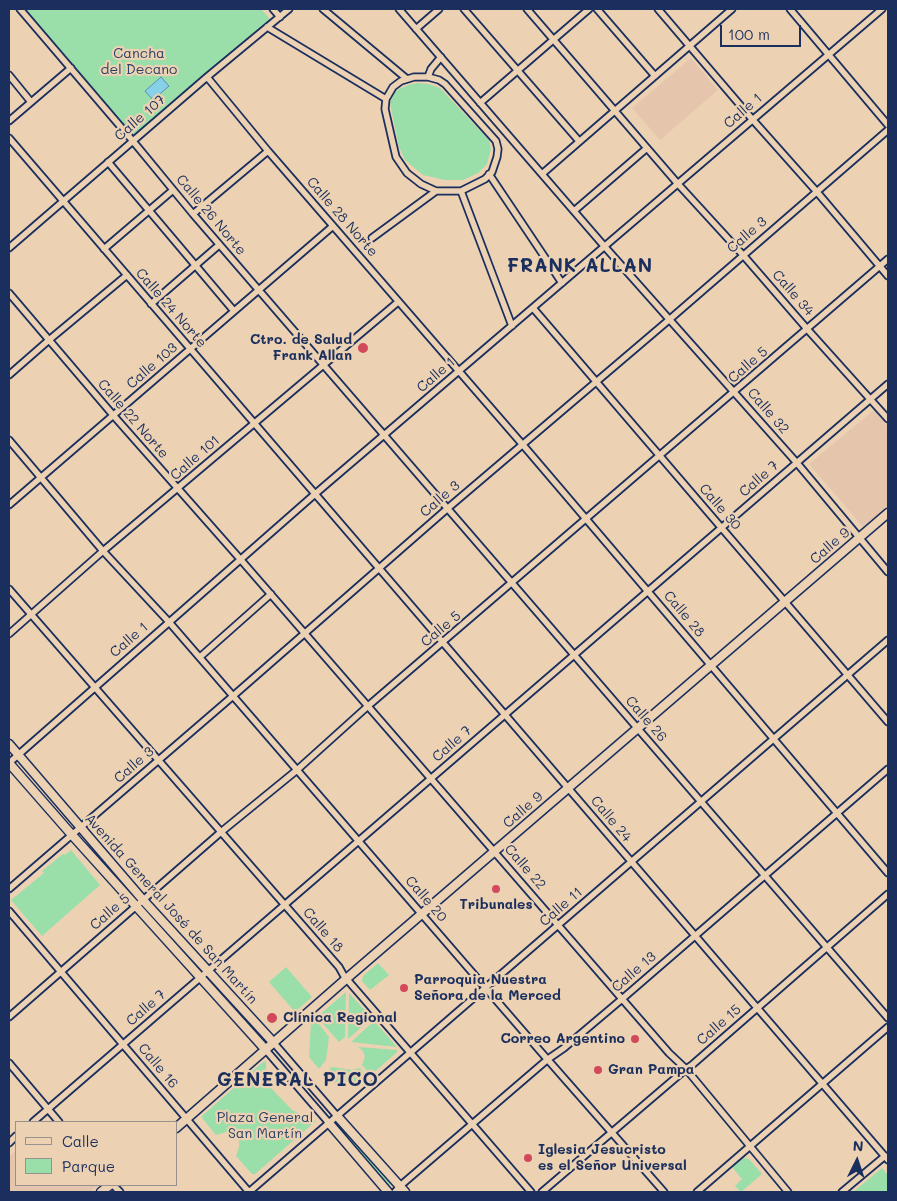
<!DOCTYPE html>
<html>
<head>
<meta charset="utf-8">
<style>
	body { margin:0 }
	#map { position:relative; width:897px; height:1201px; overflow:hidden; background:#ecd2b3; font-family:Mali,sans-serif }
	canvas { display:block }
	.frame { position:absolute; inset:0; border:10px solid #1b2f5e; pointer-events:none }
	.legend { position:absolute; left:15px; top:1121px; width:162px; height:65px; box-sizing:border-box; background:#ecd2b3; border:1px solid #989191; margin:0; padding:6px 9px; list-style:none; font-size:15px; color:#1b2f5e }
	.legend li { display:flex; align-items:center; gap:10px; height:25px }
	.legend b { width:25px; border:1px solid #989191 }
	.north { position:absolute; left:832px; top:1136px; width:50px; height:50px; -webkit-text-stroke:4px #ecd2b3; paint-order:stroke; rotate:4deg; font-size:14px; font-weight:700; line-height:20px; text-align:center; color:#1b2f5e }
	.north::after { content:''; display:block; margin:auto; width:18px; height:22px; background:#1b2f5e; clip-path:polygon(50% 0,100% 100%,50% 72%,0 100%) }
	.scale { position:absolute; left:720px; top:25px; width:81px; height:22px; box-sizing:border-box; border:2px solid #1b2f5e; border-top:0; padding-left:6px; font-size:15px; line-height:18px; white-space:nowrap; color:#1b2f5e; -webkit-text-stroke:4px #ecd2b3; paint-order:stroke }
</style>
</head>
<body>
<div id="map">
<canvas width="897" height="1201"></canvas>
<div class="frame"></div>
<ul class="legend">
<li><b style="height:6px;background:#ecd2b3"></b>Calle</li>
<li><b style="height:14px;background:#9adeaa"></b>Parque</li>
</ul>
<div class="north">N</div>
<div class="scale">100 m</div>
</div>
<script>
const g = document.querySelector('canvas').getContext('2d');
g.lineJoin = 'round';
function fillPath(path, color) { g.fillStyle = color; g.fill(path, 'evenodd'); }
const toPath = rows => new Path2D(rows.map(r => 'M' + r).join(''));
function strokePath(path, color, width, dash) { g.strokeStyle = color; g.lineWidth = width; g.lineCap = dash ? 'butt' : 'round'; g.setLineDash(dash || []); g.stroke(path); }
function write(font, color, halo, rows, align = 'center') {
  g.font = font + ' Mali,sans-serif'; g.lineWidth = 4.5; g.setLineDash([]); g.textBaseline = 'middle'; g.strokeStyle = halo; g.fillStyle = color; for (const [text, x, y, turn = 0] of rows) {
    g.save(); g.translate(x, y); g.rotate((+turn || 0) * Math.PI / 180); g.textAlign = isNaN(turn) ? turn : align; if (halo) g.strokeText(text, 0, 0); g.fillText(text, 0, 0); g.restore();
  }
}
const built = toPath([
	[691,58,718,90,660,140,632,108],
	[874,410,888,427,888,506,863,527,809,464],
	[16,1150,16,1185,99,1185,90,1192,9,1192,9,1157]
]);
const green = toPath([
	[21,9,261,9,270,19,132,137],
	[417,83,428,84,440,88,489,140,491,149,487,164,478,173,463,180,445,180,423,175,405,160,399,147,390,103,395,91,408,85],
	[71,850,100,885,42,936,11,900,44,873,42,871,63,854,65,855],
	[378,963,389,975,370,990,362,981,363,976],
	[286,967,312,997,295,1012,269,982],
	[346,992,345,1037,339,1042,317,1017],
	[349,993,372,1018,348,1039],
	[315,1019,329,1037,326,1060,319,1069,309,1057,311,1022],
	[374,1021,397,1047,351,1042],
	[358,1047,397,1050,397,1052,371,1075,362,1065,365,1056,362,1050],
	[266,1061,266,1076,272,1089,292,1110,316,1121,255,1174,252,1174,236,1156,239,1147,239,1141,236,1136,226,1132,216,1135,202,1118,202,1116,263,1062],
	[332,1067,352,1070,360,1068,368,1077,359,1084,346,1085,332,1082,324,1074],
	[341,1125,390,1180,391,1185,388,1186,385,1184,338,1128],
	[743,1158,749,1159,762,1174,741,1192,735,1186,742,1179,732,1167],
	[882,1168,888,1175,888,1192,853,1192]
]);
const water = toPath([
	[161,77,169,86,153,100,145,91,161,77]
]);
const minor = toPath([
	[20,9,132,140,193,214,888,1018],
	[273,9,280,17],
	[323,9,407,79],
	[399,9,605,247,797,463,888,572],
	[464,9,579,141],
	[527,9,678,184,743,255,808,330,888,419],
	[597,9,655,76],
	[658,9,752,119,817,192,888,276],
	[790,9,888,125],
	[267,27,386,99],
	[416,29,439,9],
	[9,75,31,102],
	[207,77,268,151,523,445,888,873],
	[414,77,428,77,439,80,445,84,496,141,498,149,497,157,492,172,485,179,461,191,436,191,421,184,407,173,396,157,385,109,386,99,393,87,401,81,414,77],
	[428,77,431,69,441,57],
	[480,103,589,9],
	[9,121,71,68],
	[9,138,888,1160],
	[108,162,234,311],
	[489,174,562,283],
	[542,174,732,9],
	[461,191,512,326],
	[574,211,647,148],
	[193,214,268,151],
	[372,238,436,191],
	[9,248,207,77,289,9],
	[104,249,173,190],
	[9,293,113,415,241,560,669,1053,686,1069,788,1192],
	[151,304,219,245],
	[533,308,888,722],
	[9,375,49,340,127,275],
	[9,440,103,551,169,622,541,1052,664,1192],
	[9,505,333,226],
	[9,589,339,967,344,976,531,1192],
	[9,634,103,551,398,302],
	[200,657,271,594],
	[9,763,315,494,882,9],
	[9,889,233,696,448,508,670,319,888,130],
	[9,911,249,1192],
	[9,1017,221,832,297,770,368,706,888,259],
	[273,1042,337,1116],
	[265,1049,329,1123],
	[9,1063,59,1122],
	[33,1122,888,384],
	[9,1143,16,1136],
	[113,1185,120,1192],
	[249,1192,888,640],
	[395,1192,400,1186,548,1059,564,1048,622,999,888,769],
	[542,1192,686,1069,692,1065,888,894],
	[697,1192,888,1027],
	[842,1192,885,1156]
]);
const major = toPath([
	[9,744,143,900,273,1042],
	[9,763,72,835,265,1049],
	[337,1116,405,1192],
	[329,1123,388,1192],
	[176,1128,346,979,888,513],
	[101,1192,110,1185]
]);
const markers = [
	[363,348,6,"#d1495b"],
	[496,889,5,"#d1495b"],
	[404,988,5,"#d1495b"],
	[272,1018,6,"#d1495b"],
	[635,1039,5,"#d1495b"],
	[598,1070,5,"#d1495b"],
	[528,1158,5,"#d1495b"]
];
const parkNames = [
	["Cancha",139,54],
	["del Decano",139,70],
	["Plaza General",265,1118],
	["San Martín",265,1134]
];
const streetNames = [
	["Calle 1",743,111,-41],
	["Calle 107",140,118,-41],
	["Calle 26 Norte",211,215,50],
	["Calle 28 Norte",342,217,49],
	["Calle 3",747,235,-41],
	["Calle 34",793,293,49],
	["Calle 24 Norte",171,308,49],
	["Calle 5",748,365,-41],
	["Calle 103",152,366,-41],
	["Calle 1",436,375,-41],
	["Calle 32",768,411,49],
	["Calle 22 Norte",133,419,49],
	["Calle 101",195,458,-41],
	["Calle 7",759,479,-41],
	["Calle 3",440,499,-41],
	["Calle 30",720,507,49],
	["Calle 9",830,546,-41],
	["Calle 28",684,614,50],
	["Calle 5",441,629,-40],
	["Calle 1",129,640,-41],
	["Calle 26",646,719,49],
	["Calle 7",452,744,-41],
	["Calle 3",134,765,-41],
	["Calle 9",523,810,-41],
	["Calle 24",611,819,50],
	["Calle 22",525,867,49],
	["Calle 20",426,899,49],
	["Calle 11",561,907,-41],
	["Avenida General José de San Martín",171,909,48],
	["Calle 5",110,912,-41],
	["Calle 18",323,930,49],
	["Calle 13",634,972,-41],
	["Calle 7",146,1008,-41],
	["Calle 15",719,1025,-41],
	["Calle 16",158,1066,50]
];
const poiNames = [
	["Ctro. de Salud",352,340,"right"],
	["Frank Allan",352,356,"right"],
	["Tribunales",496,905,"center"],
	["Parroquia Nuestra",414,980],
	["Señora de la Merced",414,996],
	["Clínica Regional",283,1018],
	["Correo Argentino",625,1039,"right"],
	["Gran Pampa",608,1070],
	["Iglesia Jesucristo",538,1150],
	["es el Señor Universal",538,1166]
];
const districtNames = [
	["FRANK ALLAN",580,266],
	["GENERAL PICO",298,1080]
];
fillPath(built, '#e6c5ad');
fillPath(green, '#9adeaa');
fillPath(water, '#86d1e7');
strokePath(water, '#5b90b0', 1);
strokePath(minor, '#1b2f5e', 9);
strokePath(major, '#1b2f5e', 11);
strokePath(minor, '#ecd2b3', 5.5);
strokePath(major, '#ecd2b3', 8);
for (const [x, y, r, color] of markers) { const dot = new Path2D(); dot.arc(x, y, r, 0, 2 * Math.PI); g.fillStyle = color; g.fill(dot); strokePath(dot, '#ecd2b3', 2); }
write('14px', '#284066', '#ecd2b3', parkNames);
write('14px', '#1b2f5e', '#ecd2b3', streetNames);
write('bold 14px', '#1b2f5e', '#ecd2b3', poiNames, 'left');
g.letterSpacing = '1px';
write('bold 19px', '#1b2f5e', '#ecd2b3', districtNames);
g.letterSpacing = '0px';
</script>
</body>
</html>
